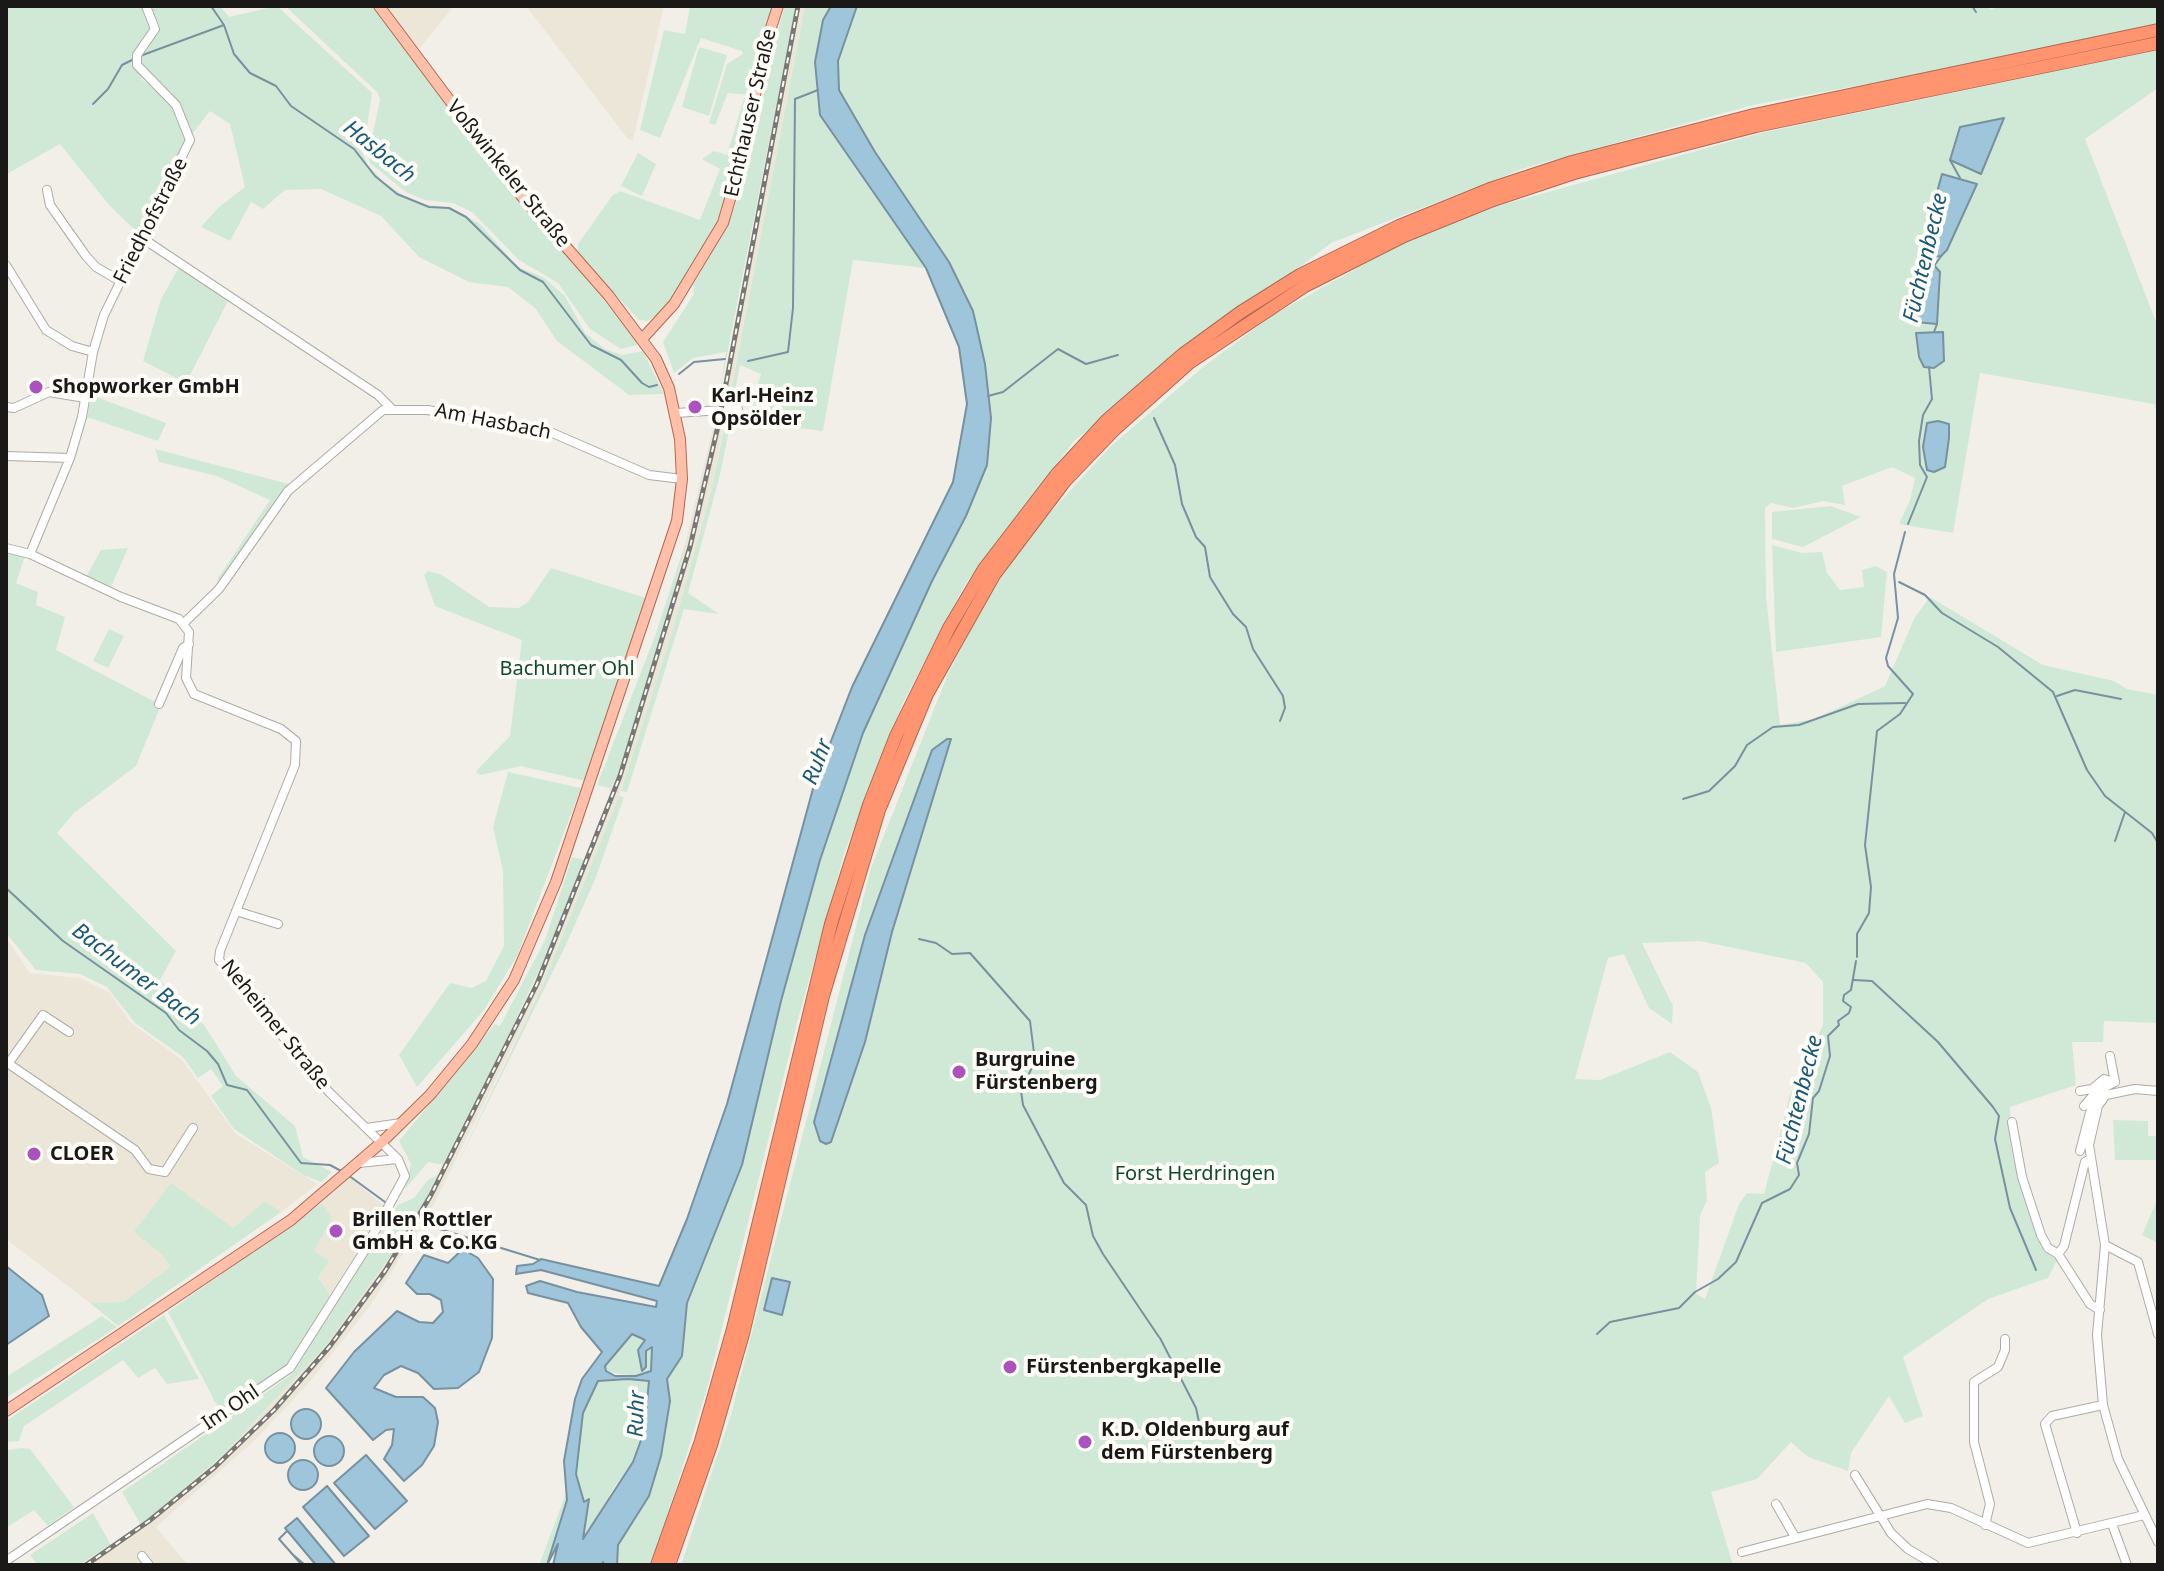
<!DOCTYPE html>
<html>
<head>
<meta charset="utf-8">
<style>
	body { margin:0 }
	#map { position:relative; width:2164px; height:1571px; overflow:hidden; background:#f2efe9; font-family:"Noto Sans",sans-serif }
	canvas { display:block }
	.frame { position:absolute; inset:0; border:8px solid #1a1917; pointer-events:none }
</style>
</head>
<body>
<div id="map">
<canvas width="2164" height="1571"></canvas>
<div class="frame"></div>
</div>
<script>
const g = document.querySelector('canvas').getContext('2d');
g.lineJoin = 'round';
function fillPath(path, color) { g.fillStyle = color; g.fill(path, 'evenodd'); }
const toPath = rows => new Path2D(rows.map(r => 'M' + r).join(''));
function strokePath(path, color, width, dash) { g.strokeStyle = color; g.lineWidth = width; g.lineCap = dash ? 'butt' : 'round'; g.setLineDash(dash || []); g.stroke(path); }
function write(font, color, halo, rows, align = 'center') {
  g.font = font + ' "Noto Sans",sans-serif'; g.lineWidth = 8; g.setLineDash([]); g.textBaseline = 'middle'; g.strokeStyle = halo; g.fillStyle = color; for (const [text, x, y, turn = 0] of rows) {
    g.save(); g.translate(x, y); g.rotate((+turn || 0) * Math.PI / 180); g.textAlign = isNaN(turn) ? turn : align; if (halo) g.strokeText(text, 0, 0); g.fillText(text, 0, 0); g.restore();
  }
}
const built = toPath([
	[385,6,454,6,419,49],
	[526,6,664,6,633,140,628,139],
	[796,6,805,6,711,492,674,626,621,791,541,989,433,1206,370,1306,307,1385,253,1442,156,1527,188,1565,78,1565,141,1525,222,1456,327,1344,402,1240,508,1041,554,939,611,795,609,788,643,700,666,623,720,399],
	[6,938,30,973,80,978,110,993,130,1022,182,1060,236,1134,317,1184,281,1212,265,1201,233,1228,164,1255,170,1267,123,1302,90,1303,6,1239],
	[349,1176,385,1207,330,1295,318,1277,313,1251,332,1219,322,1203]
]);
const green = toPath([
	[6,6,220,6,229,17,277,6,372,93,363,154,368,165,383,181,407,198,426,205,450,207,480,224,518,267,543,277,565,296,585,333,605,349,622,355,643,351,664,394,629,395,557,341,535,308,508,287,469,282,419,257,381,216,321,189,285,190,263,209,251,202,230,241,201,227,219,207,245,187,230,124,210,111,192,134,178,102,145,74,141,79,166,97,174,108,185,129,187,144,141,236,110,206,60,144,7,174],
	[285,6,373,6,518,198,634,336,637,345,621,349,590,329,558,283,519,260,472,212,453,203,425,200,406,192,370,163,368,156,380,100,378,93],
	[690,6,773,6,752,95,728,93,715,125,709,123,727,64,743,54,742,51,701,38,660,138,640,130,664,30,685,34],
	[785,6,796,6,718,400,726,352,693,358,674,373,663,342,694,294,693,285,728,226,747,171,762,109,767,68],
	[805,6,831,6,823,20,820,115,926,268,853,260,823,431,731,420,720,475,688,593,719,614,684,609,627,792,621,791,674,626,711,492,727,414,750,409,761,374,740,365,732,406,728,406],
	[857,6,1987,6,1990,10,2001,6,2158,6,2158,23,2001,59,1753,105,1528,167,1331,243,1074,441,964,586,903,703,845,851,797,1023,708,1385,660,1540,649,1565,617,1565,618,1545,649,1496,670,1401,667,1379,682,1355,687,1303,742,1165,781,1001,820,860,863,733,932,581,966,516,987,465,991,418,985,364,973,311,949,262,875,152,839,90,838,61],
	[699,47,727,55,709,116,682,107],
	[2158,50,2158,88,2085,139,2158,327,2158,415,2154,404,1980,373,1953,533,1899,524,1910,500,1915,478,1892,467,1842,486,1845,505,1823,501,1793,508,1771,503,1765,508,1766,596,1780,725,1815,719,1885,686,1915,617,1930,597,2043,665,2114,681,2127,689,2158,695,2158,1023,2104,1021,2103,1042,2072,1042,2076,1085,2010,1107,2011,1148,2040,1240,2047,1253,2057,1260,2048,1278,1988,1299,1903,1357,1923,1416,1905,1423,1889,1396,1851,1453,1848,1471,1808,1457,1791,1442,1757,1479,1711,1492,1733,1565,681,1565,731,1414,871,868,948,674,986,599,1037,527,1110,447,1203,367,1273,315,1406,241,1494,207,1761,133],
	[2003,119,1981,173,1960,127],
	[1942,174,1956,225,1947,250,1919,258],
	[1940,272,1936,324,1915,322,1917,274],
	[1926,332,1943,332,1944,361],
	[1700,941,1806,963,1823,982,1823,1025,1790,1095,1764,1194,1747,1193,1739,1204,1705,1299,1696,1294,1700,1216,1707,1200,1705,1172,1719,1163,1711,1108,1698,1072,1670,1052,1600,1080,1575,1079,1608,958,1624,954,1649,1008,1672,1024,1673,1006,1642,943],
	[744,98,752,104,721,219,678,293,656,316,647,321,639,320,578,255,578,244,612,196,620,191,700,220,720,169,702,159,714,151,727,155],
	[638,153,656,164,642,196,621,186],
	[180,265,229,299,186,383,143,361,161,299],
	[91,395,166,423,158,441,87,417],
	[155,449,289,484,222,582,217,580,270,500,217,476,159,462],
	[1831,506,1861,517,1803,547,1772,539,1772,512],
	[687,538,666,623,617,778,609,788,597,785,655,636],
	[1772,545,1802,553,1822,552,1827,573,1840,590,1864,587,1862,570,1876,566,1887,572,1881,637,1776,652],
	[128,548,111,587,86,577,101,550],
	[6,553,25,556,16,583,38,592,36,605,65,617,56,650,161,705,136,766,74,813,57,833,176,951,160,980,205,1026,236,1076,295,1126,303,1157,332,1172,321,1182,303,1175,234,1129,211,1096,223,1086,211,1069,198,1078,183,1057,135,1023,107,987,80,974,36,970,6,933],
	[551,568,649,599,585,781,521,766,481,775,476,773,478,769,510,736,522,640,435,606,424,575,429,571,442,575,489,607,519,608,528,602],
	[109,629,124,636,108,668,93,661],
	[508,772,581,788,517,956,484,1010,417,1087,399,1055,450,983,472,988,486,981,504,946,503,871,493,827],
	[619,796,624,797,596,877,565,947,454,1171,541,989],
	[572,857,585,860,554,939,476,1103,444,1165,428,1162,405,1189,411,1164,399,1141,495,1024,500,1026,545,940],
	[2113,1120,2148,1121,2148,1136,2158,1136,2158,1160,2115,1160],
	[440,1174,402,1240,327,1344,222,1456,141,1525,122,1492,291,1375,398,1205,414,1198,428,1180],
	[171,1183,233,1228,265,1201,281,1212,118,1326,90,1303,123,1302,170,1267,163,1255,134,1232],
	[2158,1198,2158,1243,2142,1235],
	[322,1203,332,1219,314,1251,329,1261,318,1277,330,1295,287,1366,220,1411,168,1312],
	[164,1315,199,1379,167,1384,155,1368,138,1378,123,1360,24,1426,19,1441,6,1442,6,1421],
	[102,1316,117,1327,6,1398,6,1377],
	[632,1333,645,1340,646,1367,646,1351,652,1346,651,1371,636,1376,606,1372,604,1366],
	[628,1379,649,1381,644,1432,634,1462,614,1487,589,1536,583,1540,589,1500,584,1503,576,1475,583,1413,598,1381],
	[22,1448,30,1449,74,1507,48,1526,34,1510,6,1528,6,1450],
	[567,1491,566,1505,547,1565,539,1565],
	[93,1513,111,1545,78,1565,38,1565,30,1555]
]);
const water = toPath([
	[831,6,857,6,838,61,839,90,875,152,949,262,973,311,985,364,991,418,987,465,966,516,932,581,863,733,820,860,781,1001,742,1165,687,1303,682,1356,667,1379,670,1401,661,1456,649,1496,618,1545,617,1565,604,1565,603,1562,602,1565,553,1565,558,1544,547,1565,567,1500,564,1461,575,1399,582,1379,602,1352,581,1327,568,1303,528,1293,526,1286,540,1281,577,1292,656,1307,657,1301,541,1270,516,1274,517,1266,533,1264,541,1259,659,1286,687,1219,727,1104,814,785,852,687,953,482,967,404,959,347,926,268,820,115,815,62,823,20,831,6],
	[632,1334,645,1340,638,1350,642,1371,646,1367,646,1351,652,1347,651,1371,636,1376,615,1376,606,1371,605,1366,632,1334],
	[628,1379,649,1381,644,1432,633,1462,583,1539,589,1499,584,1502,576,1474,583,1413,598,1381,628,1379],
	[2004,118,1981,174,1950,160,1960,127,2004,118],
	[1942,174,1977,184,1947,250,1941,256,1919,258,1942,174],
	[1934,265,1940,272,1937,324,1915,322,1917,274,1921,268,1934,265],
	[1943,332,1944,361,1934,368,1924,367,1919,357,1916,333,1943,332],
	[1938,421,1949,424,1949,438,1945,467,1934,472,1927,470,1923,447,1927,423,1938,421],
	[947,739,951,739,892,932,865,1042,831,1142,826,1144,820,1141,814,1122,865,935,932,750,947,739],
	[463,1249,478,1258,493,1279,492,1338,479,1372,458,1388,434,1389,418,1373,401,1366,384,1375,374,1388,396,1397,423,1397,435,1408,438,1422,434,1446,422,1465,404,1481,384,1459,392,1445,394,1429,386,1430,373,1440,326,1388,354,1352,397,1311,419,1322,433,1323,443,1312,441,1300,430,1294,417,1294,406,1283,424,1255,448,1263,463,1249],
	[6,1266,42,1295,49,1316,6,1345,6,1266],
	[772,1278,790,1282,782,1315,764,1310,772,1278],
	'291 1424a15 15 0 1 1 30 0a15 15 0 1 1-30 0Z',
	'265 1448a15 15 0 1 1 30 0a15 15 0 1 1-30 0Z',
	'314 1451a15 15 0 1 1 30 0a15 15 0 1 1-30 0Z',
	[366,1455,407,1501,375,1529,334,1483,366,1455],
	'288 1475a15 15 0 1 1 30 0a15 15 0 1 1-30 0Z',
	[327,1486,369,1536,344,1556,303,1507,327,1486],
	[297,1518,336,1565,316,1565,285,1528,297,1518]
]);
const stream = toPath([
	[211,6,224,25,234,54,250,73,276,86,291,106,354,149,375,176,397,194,429,207,449,208,466,217,520,270,543,282,591,345,621,360,642,383,649,387,657,385],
	[1972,6,1976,12],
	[140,56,224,25],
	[93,104,108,89,122,65,134,59],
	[1950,160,1960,178],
	[1934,266,1942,255],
	[1934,332,1937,324],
	[748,361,788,352,793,308,795,99,818,90],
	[679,374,694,362,725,359],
	[988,396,1003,392,1058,349,1086,364,1118,355],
	[1154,418,1175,465,1182,504,1196,537,1205,547,1210,577,1233,614,1246,627,1253,649,1283,696,1285,708,1280,721],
	[1908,524,1927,477,1920,465,1919,441,1923,415,1932,399,1929,367],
	[1899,582,1925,595,1942,613,1998,647,2053,692,2087,770,2105,796,2152,833,2158,843],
	[2057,696,2075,690,2121,699],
	[1683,799,1709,791,1735,766,1747,745,1773,727,1799,725,1858,704,1905,703],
	[2115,841,2125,812],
	[6,888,63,941,166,1013,179,1030,207,1051,218,1064,227,1085,247,1090,301,1163,330,1165,343,1172],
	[919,939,936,943,952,954,970,953,1030,1021,1035,1061,1021,1091,1023,1105,1064,1183,1086,1205,1093,1236,1103,1254,1159,1337],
	[1857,957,1857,934,1869,913,1871,887,1865,845,1877,731,1900,714,1913,694,1888,666,1886,658,1898,618,1894,574,1905,532],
	[1854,980,1872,981,1938,1042,1993,1107,1999,1116,1995,1139,2010,1208,2036,1270],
	[348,1175,385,1202],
	[430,1226,540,1260],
	[1597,1334,1610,1322,1679,1308,1695,1292,1718,1279,1736,1262,1762,1203,1790,1189,1799,1175,1797,1163,1809,1134,1813,1098,1819,1091,1830,1056,1828,1036,1839,1025,1838,1021,1849,1013,1851,1007,1843,1001,1844,995,1851,990,1856,961],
	[1160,1338,1196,1408,1200,1427],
	[287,1531,279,1539,302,1565],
	[291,1553,305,1565]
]);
const river = toPath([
	[627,1516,640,1497,646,1478]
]);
const minor = toPath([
	[47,190,50,205,86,256,96,267,120,281],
	[142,238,378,395,391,408],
	[6,265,46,330,72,346,93,352],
	[6,407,14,408,49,392,85,398],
	[676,413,738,409],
	[6,456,70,458,30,554],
	[70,458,82,417,93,352,104,315,190,140,176,105,137,65,137,55,155,29,146,6],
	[6,548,30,554,121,597,179,619,189,632,186,678,194,694,281,729,296,741,295,765,220,951,219,960,329,1092,398,1159,405,1176,363,1253,290,1368,6,1561],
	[184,623,219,589,288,491,383,410,428,410,499,426,548,431,649,475,682,479],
	[159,704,183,648,189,644],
	[236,911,278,924],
	[2110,1056,2115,1082],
	[6,1062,135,1150,149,1169,165,1172,193,1128],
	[8,1064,43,1015,69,1032],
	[2080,1091,2092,1089,2104,1079,2115,1082],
	[2158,1091,2135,1089,2106,1095,2098,1106,2089,1145,2105,1245,2097,1335,2103,1405,2118,1459,2158,1542],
	[2084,1106,2096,1092,2115,1082],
	[2012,1122,2022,1177,2041,1235,2048,1248,2058,1254],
	[367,1128,401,1123],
	[2080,1151,2092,1105,2101,1090],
	[2090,1159,2085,1162,2064,1246,2058,1254,2090,1304,2100,1310],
	[359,1163,397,1159],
	[2105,1245,2138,1262,2158,1334],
	[1855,1475,1891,1533,1908,1549,1935,1565],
	[1776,1504,1795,1537],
	[2112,1524,2127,1565],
	[1985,1525,1990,1504,1974,1442,1974,1382,1998,1367,2005,1350,2005,1339],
	[2077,1533,2045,1424,2052,1416,2103,1405],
	[1742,1552,1927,1504,1951,1508,2028,1543,2144,1515],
	[142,1556,149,1565]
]);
const major = toPath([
	[643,338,674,304,723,223,748,138,761,59,778,6],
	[6,1411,291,1220,382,1142,430,1095,472,1044,514,980,556,882,677,521,682,479,680,439,669,388,656,359,609,296,519,193,379,6]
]);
const highway = toPath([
	[657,1565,701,1441,733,1329,831,924,869,805,896,736,949,628,984,569,1057,474,1107,420,1182,355,1241,312,1300,275,1399,226,1490,189,1572,162,1754,115,2158,30],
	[669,1565,711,1445,743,1334,823,996,879,810,927,694,994,575,1065,481,1115,429,1189,363,1305,286,1404,236,1493,200,1574,173,1756,126,2158,43]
]);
const rail = toPath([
	[86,1565,149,1521,215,1467,274,1410,330,1346,385,1271,431,1195,537,984,620,776,690,547,718,426,798,6]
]);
const markers = [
	[36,387,8,"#ab52bf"],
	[695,407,8,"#ab52bf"],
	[959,1072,8,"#ab52bf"],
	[34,1154,8,"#ab52bf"],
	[336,1231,8,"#ab52bf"],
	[1010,1367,8,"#ab52bf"],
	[1085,1442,8,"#ab52bf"]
];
const streetNames = [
	["Echthauser Straße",751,113,-77],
	["Voßwinkeler Straße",508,174,51],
	["Friedhofstraße",151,221,-63],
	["Am Hasbach",493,422,11],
	["Neheimer Straße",275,1025,51],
	["Im Ohl",231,1408,-34]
];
const poiNames = [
	["Shopworker GmbH",52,387],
	["Karl-Heinz",711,396],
	["Opsölder",711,419],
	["Burgruine",975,1060],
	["Fürstenberg",975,1083],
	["CLOER",50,1154],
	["Brillen Rottler",352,1220],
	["GmbH & Co.KG",352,1243],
	["Fürstenbergkapelle",1026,1367],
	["K.D. Oldenburg auf",1101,1430],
	["dem Fürstenberg",1101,1453]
];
const parkNames = [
	["Bachumer Ohl",567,669],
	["Forst Herdringen",1195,1174]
];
const waterNames = [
	["Hasbach",379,152,39],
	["Füchtenbecke",1926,258,-77],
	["Ruhr",818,762,-69],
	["Bachumer Bach",136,975,37],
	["Füchtenbecke",1800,1100,-76],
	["Ruhr",637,1414,-88]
];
fillPath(built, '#ece6d8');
fillPath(green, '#d0e9d7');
fillPath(water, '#9fc5da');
strokePath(water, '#7791a0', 2);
strokePath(stream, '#7791a0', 2);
strokePath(river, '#9fc5da', 11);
strokePath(minor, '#aeaba5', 10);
strokePath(major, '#af6951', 12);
strokePath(highway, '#af6951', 14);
strokePath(minor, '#fff', 8);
strokePath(major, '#ffbfa9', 10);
strokePath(highway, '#ff9470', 12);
strokePath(rail, '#797773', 5);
strokePath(rail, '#fffdf8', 2, [6]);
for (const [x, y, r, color] of markers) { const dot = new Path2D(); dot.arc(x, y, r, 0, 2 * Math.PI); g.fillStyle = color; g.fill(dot); strokePath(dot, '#fffdf8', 3); }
write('20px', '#1a1917', '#fffdf8', streetNames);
write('bold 20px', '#1a1917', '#fffdf8', poiNames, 'left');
write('20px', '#0e4a2a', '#fffdf8', parkNames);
write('italic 22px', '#195978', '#fffdf8', waterNames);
</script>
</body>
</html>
